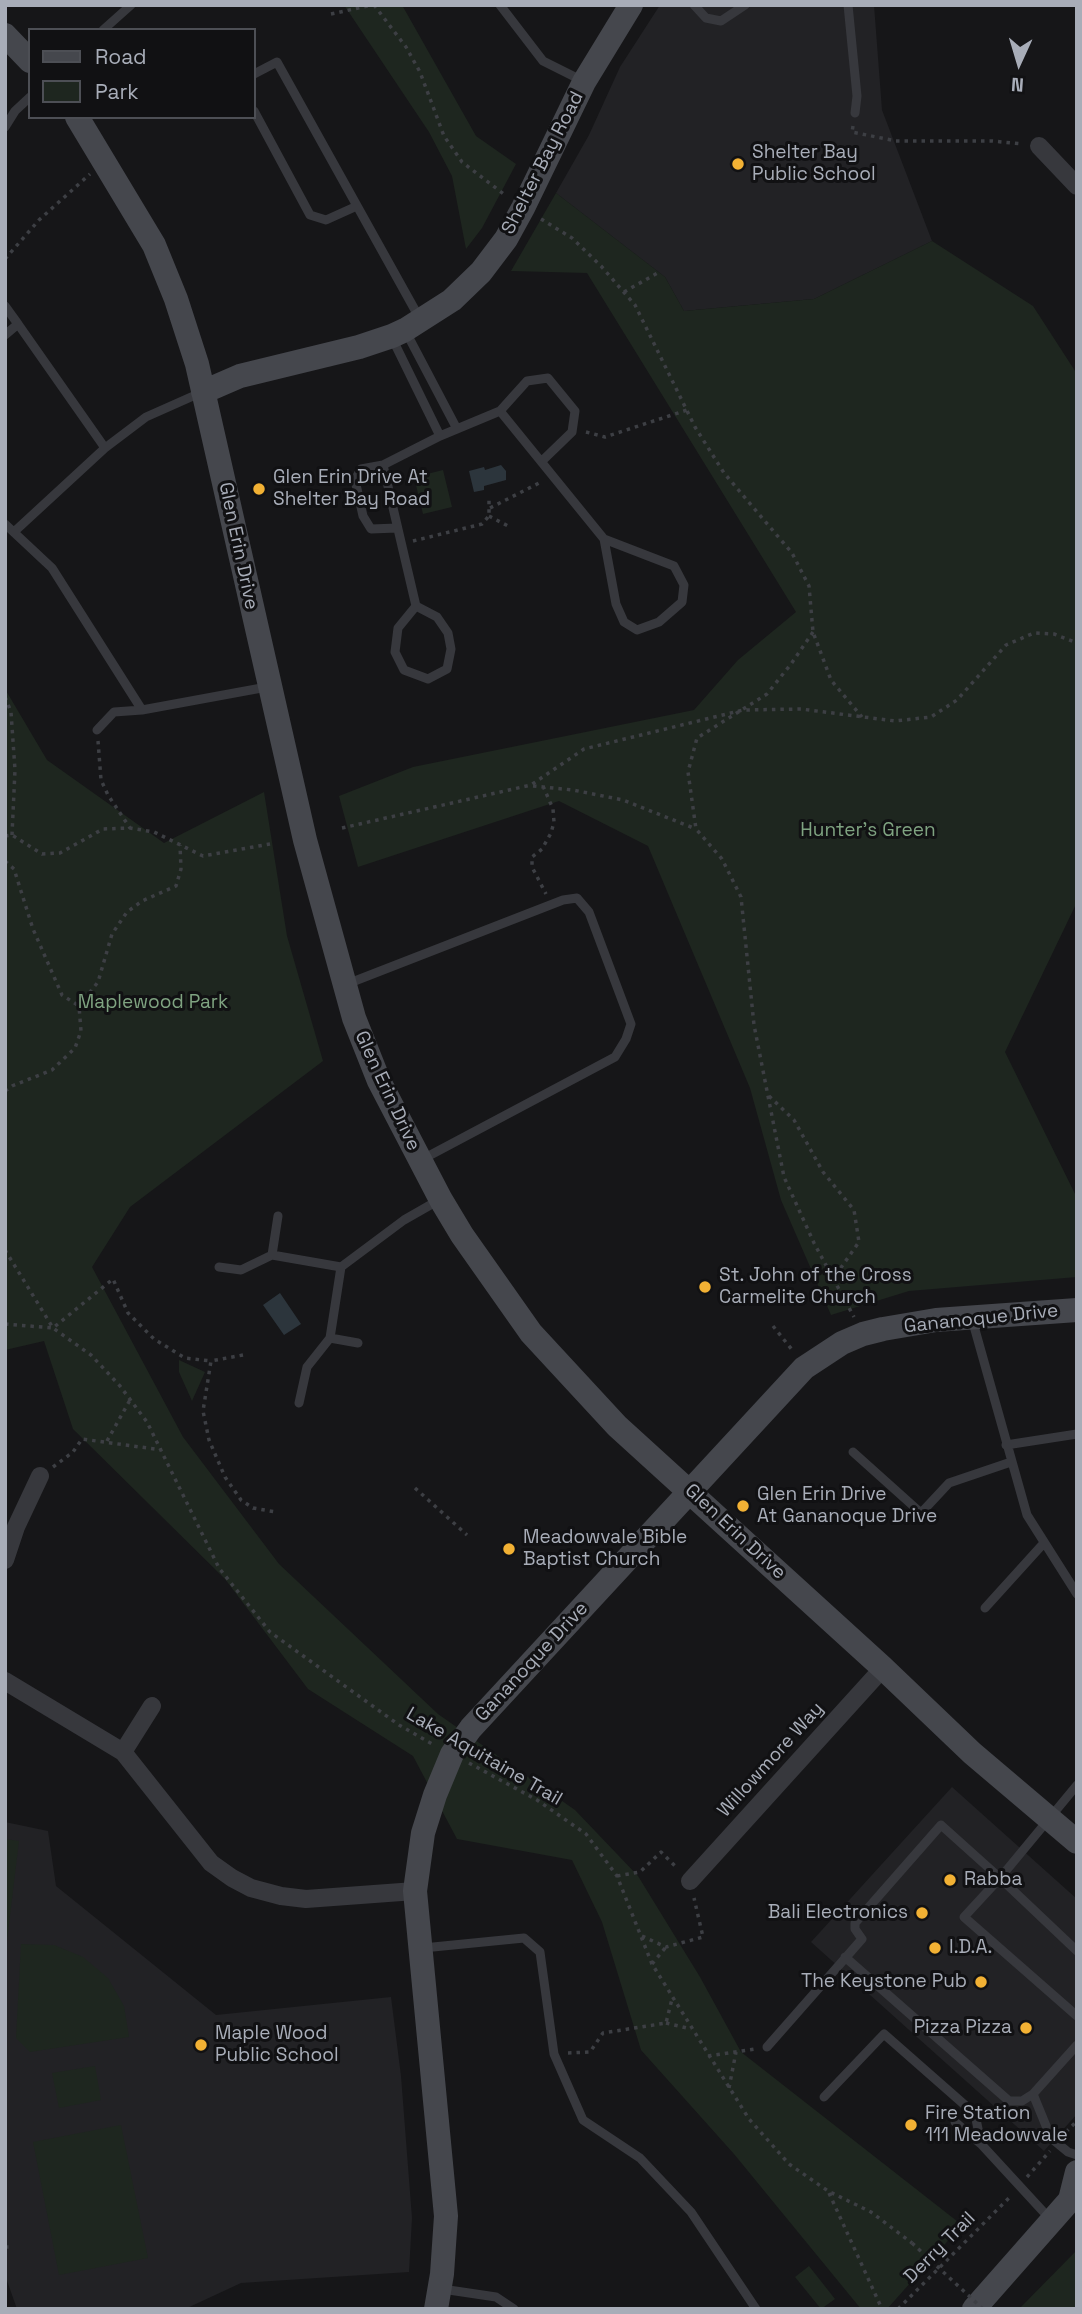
<!DOCTYPE html>
<html>
<head>
<meta charset="utf-8">
<style>
	body { margin:0 }
	#map { position:relative; width:1082px; height:2314px; overflow:hidden; background:#161618; font-family:"Space Grotesk",sans-serif }
	canvas { display:block }
	.frame { position:absolute; inset:0; border:7px solid #a8adb8; pointer-events:none }
	.legend { position:absolute; left:28px; top:28px; width:228px; height:91px; box-sizing:border-box; background:#111113; border:2px solid #4d4f55; margin:0; padding:9px 12px; list-style:none; font-size:21px; color:#a8adb8 }
	.legend li { display:flex; align-items:center; gap:14px; height:35px }
	.legend b { width:35px; border:2px solid #4d4f55 }
	.north { position:absolute; left:984px; top:28px; width:70px; height:70px; -webkit-text-stroke:5px #111113; paint-order:stroke; rotate:184deg; font-size:19px; font-weight:700; line-height:28px; text-align:center; color:#a8adb8 }
	.north::after { content:''; display:block; margin:auto; width:24px; height:32px; background:#a8adb8; clip-path:polygon(50% 0,100% 100%,50% 72%,0 100%) }
</style>
</head>
<body>
<div id="map">
<canvas width="1082" height="2314"></canvas>
<div class="frame"></div>
<ul class="legend">
<li><b style="height:9px;background:#45474d"></b>Road</li>
<li><b style="height:19px;background:#1e261f"></b>Park</li>
</ul>
<div class="north">N</div>
</div>
<script>
const g = document.querySelector('canvas').getContext('2d');
g.lineJoin = 'round';
function fillPath(path, color) { g.fillStyle = color; g.fill(path, 'evenodd'); }
const toPath = rows => new Path2D(rows.map(r => 'M' + r).join(''));
function strokePath(path, color, width, dash) { g.strokeStyle = color; g.lineWidth = width; g.lineCap = dash ? 'butt' : 'round'; g.setLineDash(dash || []); g.stroke(path); }
function write(font, color, halo, rows, align = 'center') {
  g.font = font + ' "Space Grotesk",sans-serif'; g.lineWidth = 6; g.setLineDash([]); g.textBaseline = 'middle'; g.strokeStyle = halo; g.fillStyle = color; for (const [text, x, y, turn = 0] of rows) {
    g.save(); g.translate(x, y); g.rotate((+turn || 0) * Math.PI / 180); g.textAlign = isNaN(turn) ? turn : align; if (halo) g.strokeText(text, 0, 0); g.fillText(text, 0, 0); g.restore();
  }
}
const built = toPath([
	[660,5,874,5,882,110,932,241,814,299,684,311,665,277,556,193,589,135,620,67],
	[952,1787,1077,1899,1077,2114,1044,2151,811,1942],
	[5,1822,48,1831,56,1886,216,2015,391,1997,401,2076,412,2218,409,2272,241,2283,185,2309,17,2309,5,2275]
]);
const green = toPath([
	[344,5,402,5,476,136,516,164,482,228,466,249,452,176,429,132],
	[556,193,665,277,684,311,814,299,932,241,1033,306,1077,374,1077,902,1005,1052,1077,1198,1077,1277,909,1291,831,1315,781,1200,750,1088,648,846,559,801,358,867,339,796,413,767,694,710,738,660,796,612,587,273,511,271],
	[443,470,452,507,423,514,415,481,420,479,419,476],
	[5,689,47,760,164,843,264,792,287,936,323,1061,130,1207,92,1267,183,1437,279,1564,438,1714,575,1810,638,1876,700,1977,741,2052,962,2225,887,2309,861,2309,734,2154,641,2050,602,1922,572,1860,457,1839,413,1756,308,1689,225,1579,73,1429,44,1341,5,1350],
	[179,1360,205,1372,192,1401,179,1372],
	[5,1839,19,1841,5,1957],
	[21,1944,54,1945,83,1957,108,1978,124,2006,129,2037,30,2052,16,2038],
	[95,2066,101,2100,59,2108,52,2073],
	[121,2125,148,2258,59,2275,33,2142],
	[1077,2250,1077,2309,1019,2309],
	[809,2266,835,2299,821,2309,795,2277]
]);
const water = toPath([
	[501,465,506,471,506,480,484,486,484,490,474,492,469,471,484,467,485,470],
	[280,1293,301,1324,284,1335,263,1305]
]);
const path = toPath([
	[374,5,406,47,420,72,444,136,462,162,505,195],
	[331,14,372,5],
	[853,126,852,132,896,141,992,141,1023,144],
	[541,219,572,238,601,266,635,305,695,427,724,473,792,553,809,586,813,632,831,680,862,717],
	[5,259,39,220,90,174],
	[624,292,661,271],
	[586,432,605,437,687,410],
	[490,508,541,482],
	[489,516,508,526],
	[413,541,482,524,489,516,489,499],
	[813,632,791,664,767,694,697,738,688,772,696,829,722,859,741,897,754,1025,784,1177,814,1243,854,1317],
	[5,697,11,712,15,770,12,835],
	[98,741,101,780,108,795,130,828],
	[533,786,573,790,623,800,696,829],
	[543,786,553,809,554,822,551,833,542,849,532,857,532,867,546,894],
	[342,828,531,785,584,749,743,710,801,709,895,721,931,717,957,700,1006,645,1034,633,1054,634,1077,643],
	[5,836,12,835,42,854,60,853,103,829,130,828,154,832,203,856,270,844],
	[5,861,14,869,33,929,62,995,79,1006],
	[79,1006,98,982,112,934,127,912,142,901,176,886,181,869,180,845],
	[5,1091,12,1086,52,1070,75,1048,81,1031,79,1006],
	[769,1096,794,1120,823,1172,854,1210,859,1242,833,1279],
	[5,1250,53,1328,91,1355,120,1386,147,1422,219,1568,270,1632,399,1725,434,1745],
	[5,1324,53,1328,113,1279,128,1313,154,1339,185,1358,211,1361],
	[773,1326,793,1351],
	[243,1355,211,1361,203,1411,209,1440,225,1477,241,1500,253,1508,276,1512],
	[107,1441,130,1400],
	[53,1467,73,1452,82,1439,162,1450],
	[415,1488,467,1535],
	[469,1763,537,1800,586,1834,617,1876,652,1964,749,2119,789,2164,828,2191,871,2212,912,2243],
	[617,1876,640,1872,661,1852,677,1868],
	[642,1936,666,1947,703,1937,694,1898],
	[652,1964,666,1947],
	[666,2023,691,2029],
	[568,2053,590,2052,603,2033,666,2023,672,1999],
	[708,2056,755,2049],
	[729,2088,736,2052],
	[1066,2132,1077,2121],
	[1027,2177,1050,2151],
	[829,2193,882,2309],
	[5,2247,9,2247],
	[898,2309,1011,2196]
]);
const lane = toPath([
	[500,5,543,61,583,81],
	[694,5,706,18,721,21,745,5],
	[848,5,857,96,855,113],
	[103,30,131,5],
	[254,74,277,62,420,319],
	[254,111,310,215,326,220,357,206],
	[5,127,15,111,30,97],
	[5,306,18,324],
	[406,332,457,429],
	[5,335,18,324,105,448,146,417,200,393],
	[392,338,440,436],
	[500,411,527,381,548,378,575,411,572,432,542,461],
	[383,465,361,469,355,480,363,516,371,529,397,528],
	[5,524,52,568,142,710,267,687],
	[15,531,105,448],
	[416,606,398,628,395,652,404,670,428,679,447,669,451,649,448,633,437,617,416,606,383,465,440,436,500,411,604,539,616,604,624,622,637,630,659,622,682,602,684,585,674,566,604,539],
	[97,730,114,712,142,710],
	[347,984,563,900,577,898,589,912,631,1024,626,1039,615,1057,421,1160],
	[272,1255,278,1216],
	[219,1267,241,1270,272,1255,341,1267],
	[972,1319,1027,1515,1077,1594],
	[330,1338,358,1343],
	[299,1403,307,1367,330,1338,341,1267,404,1220,439,1200],
	[1006,1445,1077,1434],
	[853,1452,921,1513,949,1483,1011,1462],
	[985,1608,1043,1544],
	[423,1948,524,1938,540,1952,554,2054,583,2120,640,2158,691,2212,756,2309],
	[1077,1951,1000,1878,964,1917,1077,2016],
	[845,1957,1009,2101,1022,2101,1033,2094,1077,2045],
	[767,2047,862,1939,855,1929,855,1923,941,1825,1000,1878,1077,1785],
	[1033,2094,1051,2138,1068,2152,1077,2155],
	[824,2097,884,2034,975,2114,981,2144,1050,2219],
	[955,2122,981,2144],
	[442,2289,496,2297,514,2309]
]);
const street = toPath([
	[1039,146,1077,186],
	[5,1560,16,1527,40,1476],
	[5,1681,123,1752,211,1863,232,1878,251,1888,281,1896,306,1899,415,1891],
	[123,1752,152,1706],
	[690,1881,883,1668]
]);
const secondary = toPath([
	[5,35,30,61],
	[77,117,154,245,176,299,197,364,305,840,354,1018,379,1081,441,1200,462,1235,531,1333,617,1426,883,1668,972,1753,1077,1842],
	[203,392,240,376,359,347,392,336,405,330,452,300,481,272,506,239,523,208,584,82,631,5],
	[1070,2200,1077,2172],
	[436,2309,442,2274,446,2216,415,1891,423,1833,435,1795,452,1754,471,1728,804,1368,842,1343,863,1334,883,1329,936,1320,1077,1310],
	[974,2309,1070,2200,1077,2197]
]);
const pathBridge = toPath([
	[912,2243,983,2309]
]);
const markers = [
	[738,164,7,"#f2b134"],
	[259,489,7,"#f2b134"],
	[705,1287,7,"#f2b134"],
	[743,1506,7,"#f2b134"],
	[509,1549,7,"#f2b134"],
	[950,1880,7,"#f2b134"],
	[922,1913,7,"#f2b134"],
	[935,1948,7,"#f2b134"],
	[981,1982,7,"#f2b134"],
	[1026,2028,7,"#f2b134"],
	[201,2045,7,"#f2b134"],
	[911,2125,7,"#f2b134"]
];
const poiNames = [
	["Shelter Bay",752,153],
	["Public School",752,175],
	["Glen Erin Drive At",273,478],
	["Shelter Bay Road",273,500],
	["St. John of the Cross",719,1276],
	["Carmelite Church",719,1298],
	["Glen Erin Drive",757,1495],
	["At Gananoque Drive",757,1517],
	["Meadowvale Bible",523,1538],
	["Baptist Church",523,1560],
	["Rabba",964,1880],
	["Bali Electronics",908,1913,"right"],
	["I.D.A.",949,1948],
	["The Keystone Pub",967,1982,"right"],
	["Pizza Pizza",1012,2028,"right"],
	["Maple Wood",215,2034],
	["Public School",215,2056],
	["Fire Station",925,2114],
	["111 Meadowvale",925,2136]
];
const streetNames = [
	["Shelter Bay Road",543,163,-63],
	["Glen Erin Drive",238,546,78],
	["Glen Erin Drive",387,1091,65],
	["Gananoque Drive",981,1319,-6],
	["Glen Erin Drive",735,1532,43],
	["Gananoque Drive",532,1662,-47],
	["Lake Aquitaine Trail",484,1757,30],
	["Willowmore Way",771,1760,-48],
	["Derry Trail",940,2248,-45]
];
const parkNames = [
	["Hunter's Green",868,831],
	["Maplewood Park",153,1003]
];
fillPath(built, '#222225');
fillPath(green, '#1e261f');
fillPath(water, '#2c353c');
strokePath(path, '#3d3f44', 3.5, [3.5, 5]);
strokePath(lane, '#37383d', 9);
strokePath(street, '#37383d', 18);
strokePath(secondary, '#45474d', 24);
strokePath(pathBridge, '#3d3f44', 3.5, [3.5, 5]);
for (const [x, y, r, color] of markers) { const dot = new Path2D(); dot.arc(x, y, r, 0, 2 * Math.PI); g.fillStyle = color; g.fill(dot); strokePath(dot, '#111113', 2.5); }
write('19px', '#a8adb8', '#111113', poiNames, 'left');
write('19px', '#a8adb8', '#111113', streetNames);
write('19px', '#7fa381', '#111113', parkNames);
</script>
</body>
</html>
